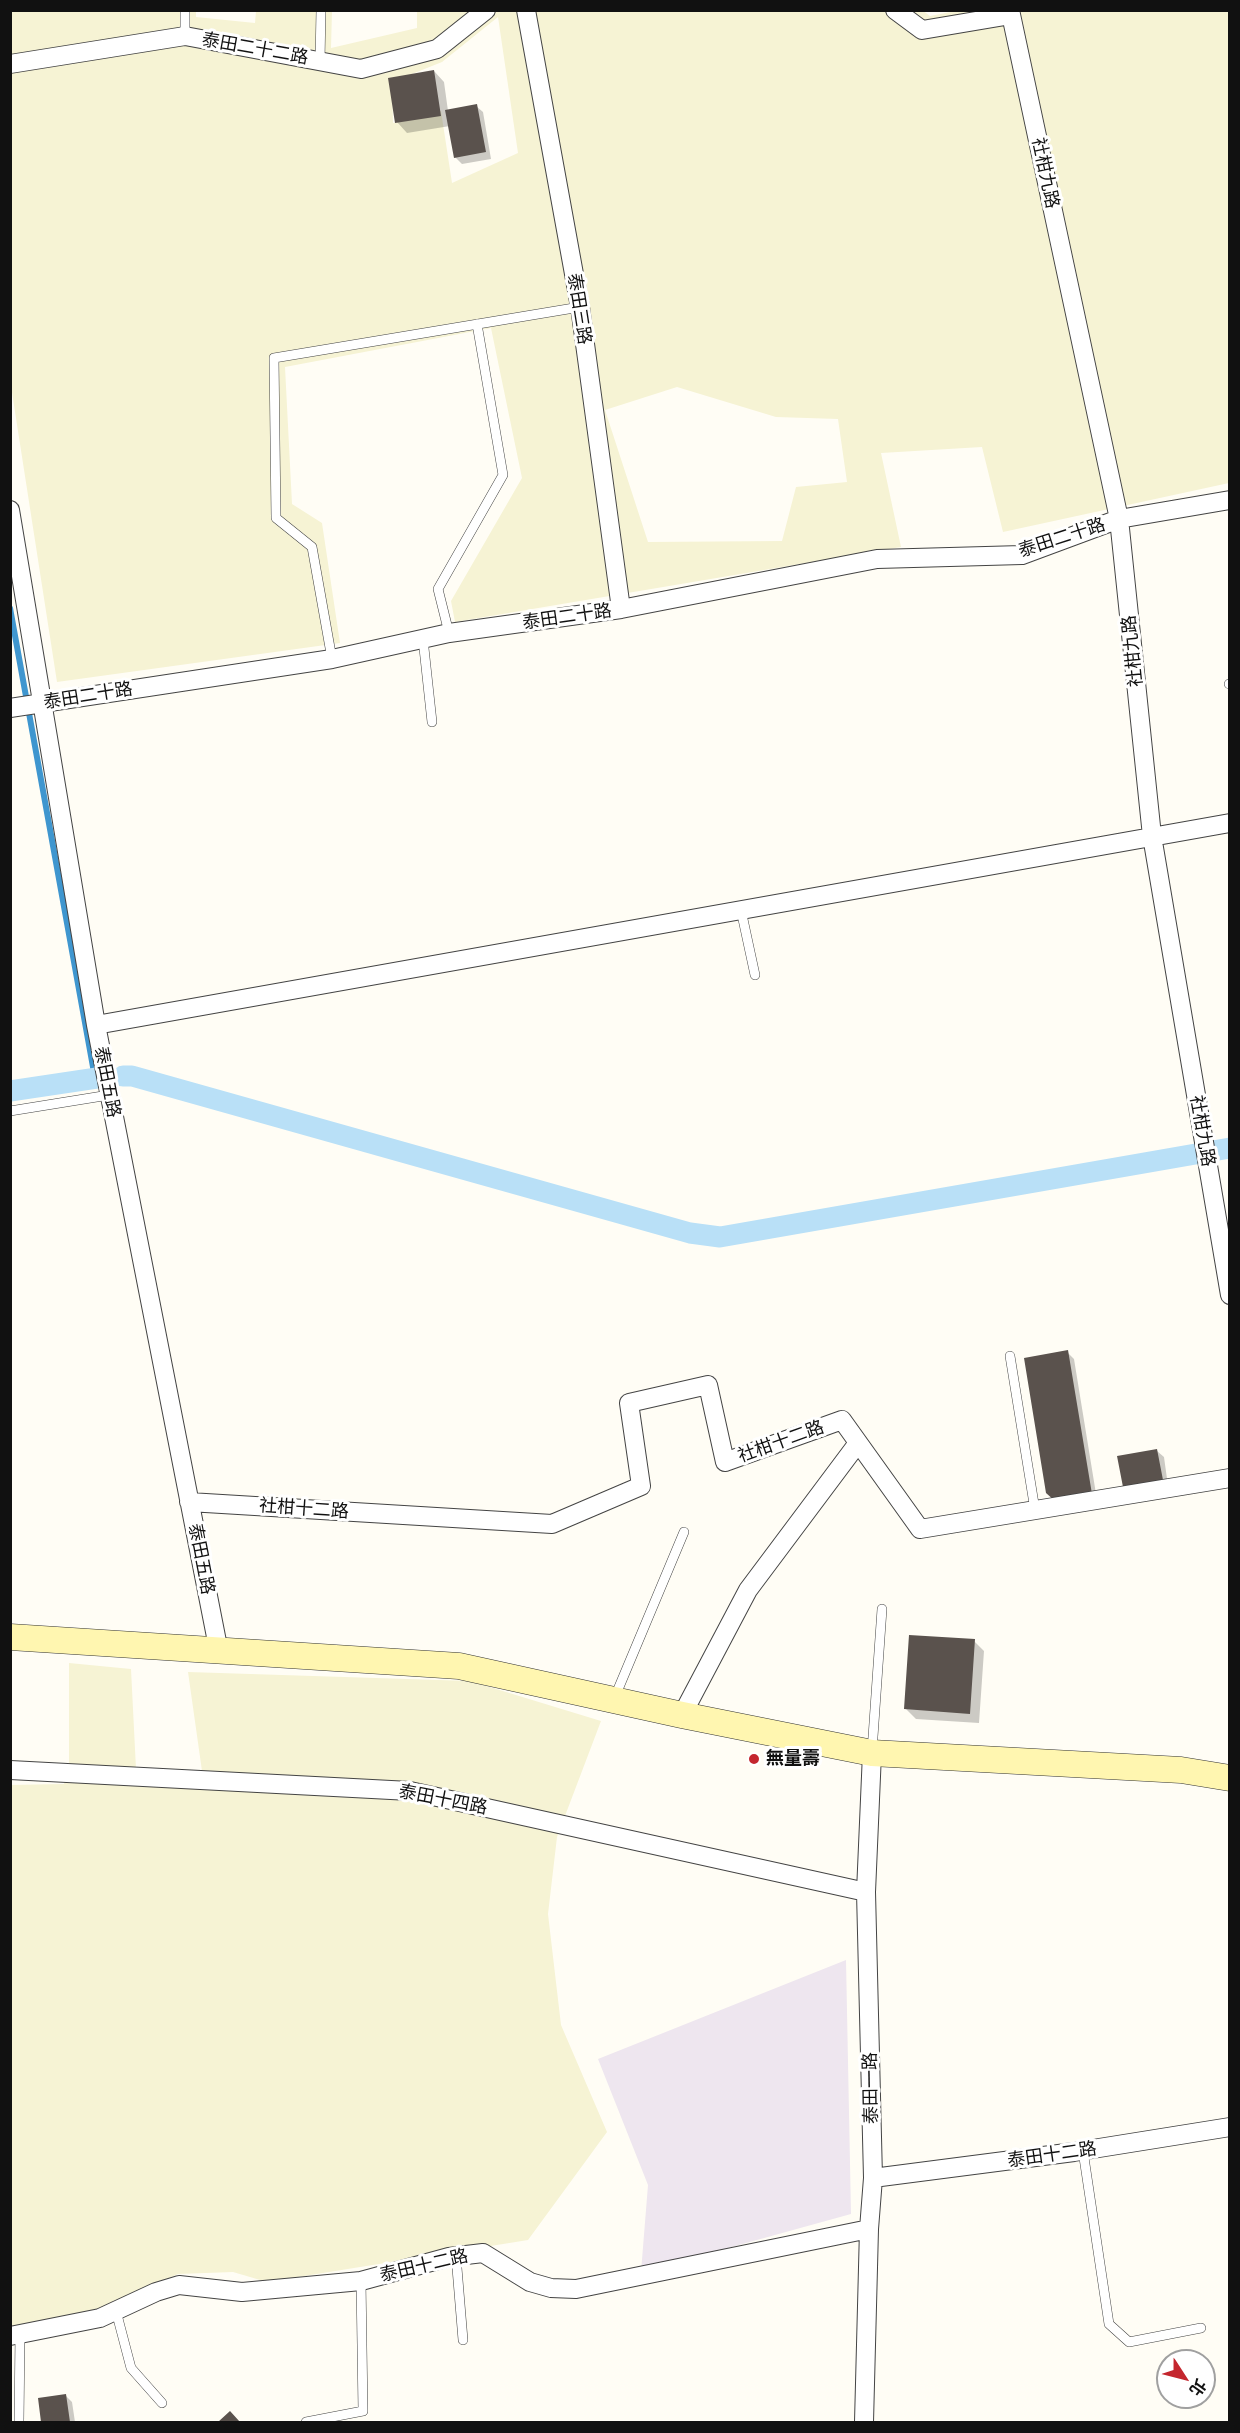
<!DOCTYPE html>
<html>
<head>
<meta charset="utf-8">
<style>
	body { margin:0 }
	#map { position:relative; width:1240px; height:2433px; overflow:hidden; background:#fffdf5; font-family:Literata,"Noto Sans TC",serif }
	canvas { display:block }
	.frame { position:absolute; inset:0; border:12px solid #111; pointer-events:none }
	.north { position:absolute; left:1156px; top:2349px; width:60px; height:60px; box-sizing:border-box; background:#fff; border:2px solid #a0a0a0; border-radius:50%; rotate:126deg; font-size:16px; font-weight:700; line-height:24px; text-align:center; color:#111 }
	.north::after { content:''; display:block; margin:auto; width:21px; height:27px; background:#c4262e; clip-path:polygon(50% 0,100% 100%,50% 72%,0 100%) }
</style>
</head>
<body>
<div id="map">
<canvas width="1240" height="2433"></canvas>
<div class="frame"></div>
<div class="north">北</div>
</div>
<script>
const g = document.querySelector('canvas').getContext('2d');
g.lineJoin = 'round';
function fillPath(path, color) { g.fillStyle = color; g.fill(path, 'evenodd'); }
const toPath = rows => new Path2D(rows.map(r => 'M' + r).join(''));
function strokePath(path, color, width, dash) { g.strokeStyle = color; g.lineWidth = width; g.lineCap = dash ? 'butt' : 'round'; g.setLineDash(dash || []); g.stroke(path); }
function write(font, color, halo, rows, align = 'center') {
  g.font = font + ' Literata,"Noto Sans TC",serif'; g.lineWidth = 6; g.setLineDash([]); g.textBaseline = 'middle'; g.strokeStyle = halo; g.fillStyle = color; for (const [text, x, y, turn = 0] of rows) {
    g.save(); g.translate(x, y); g.rotate((+turn || 0) * Math.PI / 180); g.textAlign = isNaN(turn) ? turn : align; if (halo) g.strokeText(text, 0, 0); g.fillText(text, 0, 0); g.restore();
  }
}
const industrial = toPath([
	[846,1960,851,2214,641,2272,648,2185,598,2059]
]);
const farmland = toPath([
	[417,10,922,10,930,16,961,10,1229,11,1229,483,1003,532,982,447,881,453,901,547,455,622,451,601,522,478,491,328,285,367,292,504,322,523,340,643,57,682,11,386,10,11,196,11,196,17,255,23,256,11,332,11,331,48,417,28],
	[498,17,518,153,452,183,441,111,393,123,392,82,442,62],
	[677,387,776,417,838,419,847,482,796,487,782,541,648,542,605,410],
	[69,1663,131,1669,136,1769,202,1771,188,1672,470,1681,601,1721,557,1837,548,1914,561,2025,607,2132,528,2240,267,2282,233,2272,178,2274,95,2310,11,2327,10,1785,64,1784,69,1764]
]);
const shadow = toPath([
	[434,71,444,82,448,111,476,106,483,112,491,159,462,164,455,157,450,126,407,133,397,122],
	[1067,1352,1074,1359,1097,1500,1048,1492],
	[1157,1451,1164,1457,1168,1486,1131,1493],
	[974,1641,984,1651,979,1723,916,1719,906,1709],
	[66,2396,72,2402,75,2422,42,2422,39,2399]
]);
const stream = toPath([
	[10,608,95,1078]
]);
const canal = toPath([
	[123,1076,132,1076,690,1233,720,1237,1230,1148],
	[10,1091,97,1078]
]);
const building = toPath([
	[434,70,441,116,395,123,388,78],
	[477,104,486,152,454,158,445,110],
	[1068,1350,1092,1494,1055,1501,1046,1493,1024,1358],
	[1157,1449,1163,1480,1123,1487,1117,1456],
	[909,1635,975,1639,970,1714,904,1709],
	[66,2394,70,2422,41,2422,38,2398],
	[230,2411,240,2422,218,2422]
]);
const lane = toPath([
	[185,10,185,36],
	[320,61,321,10],
	[449,633,438,589,503,475,477,324],
	[423,639,432,722],
	[332,659,312,547,276,518,274,358,580,307],
	[1229,684,1230,684],
	[741,910,755,975],
	[10,1111,109,1095],
	[1010,1356,1035,1510],
	[614,1699,684,1532],
	[872,1751,882,1609],
	[1083,2151,1109,2324,1129,2342,1201,2328],
	[456,2256,463,2340],
	[116,2311,131,2368,162,2403],
	[19,2422,20,2334],
	[306,2422,363,2411,361,2281]
]);
const street = toPath([
	[526,10,580,307,621,609],
	[895,10,922,30,1011,15],
	[1010,10,1119,519,1152,836,1230,1295],
	[10,64,185,36,361,69,437,49,486,10],
	[10,510,96,1025,219,1652],
	[10,708,332,659,449,633,621,609,877,559,1022,555,1119,519,1230,500],
	[96,1025,1230,823],
	[189,1502,552,1524,641,1486,629,1403,708,1385,725,1462,842,1420,920,1529,1230,1478],
	[682,1715,748,1590,858,1443],
	[10,1770,410,1791,866,1892],
	[873,2178,1074,2152,1230,2127],
	[10,2336,100,2318,156,2292,179,2285,242,2292,361,2281,449,2257,483,2253,530,2282,551,2288,576,2289,869,2229],
	[864,2422,869,2229,873,2178,866,1892,872,1753]
]);
const secondary = toPath([
	[10,1637,459,1666,682,1715,872,1753,1181,1770,1230,1778]
]);
const markers = [
	[754,1759,6,"#c4262e"]
];
const streetNames = [
	["泰田二十二路",255,49,10],
	["社柑九路",1045,173,78],
	["泰田三路",579,309,81],
	["泰田二十路",1062,538,-18],
	["泰田二十路",567,617,-8],
	["社柑九路",1133,651,-96],
	["泰田二十路",88,696,-9],
	["泰田五路",107,1082,79],
	["社柑九路",1202,1131,80],
	["社柑十二路",781,1442,-20],
	["社柑十二路",304,1509,4],
	["泰田五路",201,1559,79],
	["泰田十四路",443,1800,11],
	["泰田一路",871,2088,-91],
	["泰田十二路",1052,2155,-8],
	["泰田十二路",424,2266,-13]
];
const poiNames = [
	["無量壽",766,1759]
];
fillPath(industrial, '#eee6ef');
fillPath(farmland, '#f6f3d4');
fillPath(shadow, '#0003');
strokePath(stream, '#3f96cf', 6);
strokePath(canal, '#b9e0f7', 21);
fillPath(building, '#5a524d');
strokePath(lane, '#444', 10);
strokePath(street, '#444', 20);
strokePath(secondary, '#333', 27);
strokePath(lane, '#fff', 9);
strokePath(street, '#fff', 18);
strokePath(secondary, '#fff6b0', 26);
for (const [x, y, r, color] of markers) { const dot = new Path2D(); dot.arc(x, y, r, 0, 2 * Math.PI); g.fillStyle = color; g.fill(dot); strokePath(dot, '#fff', 2); }
write('18px', '#111', '#fff', streetNames);
write('bold 18px', '#111', '#fff', poiNames, 'left');
</script>
</body>
</html>
